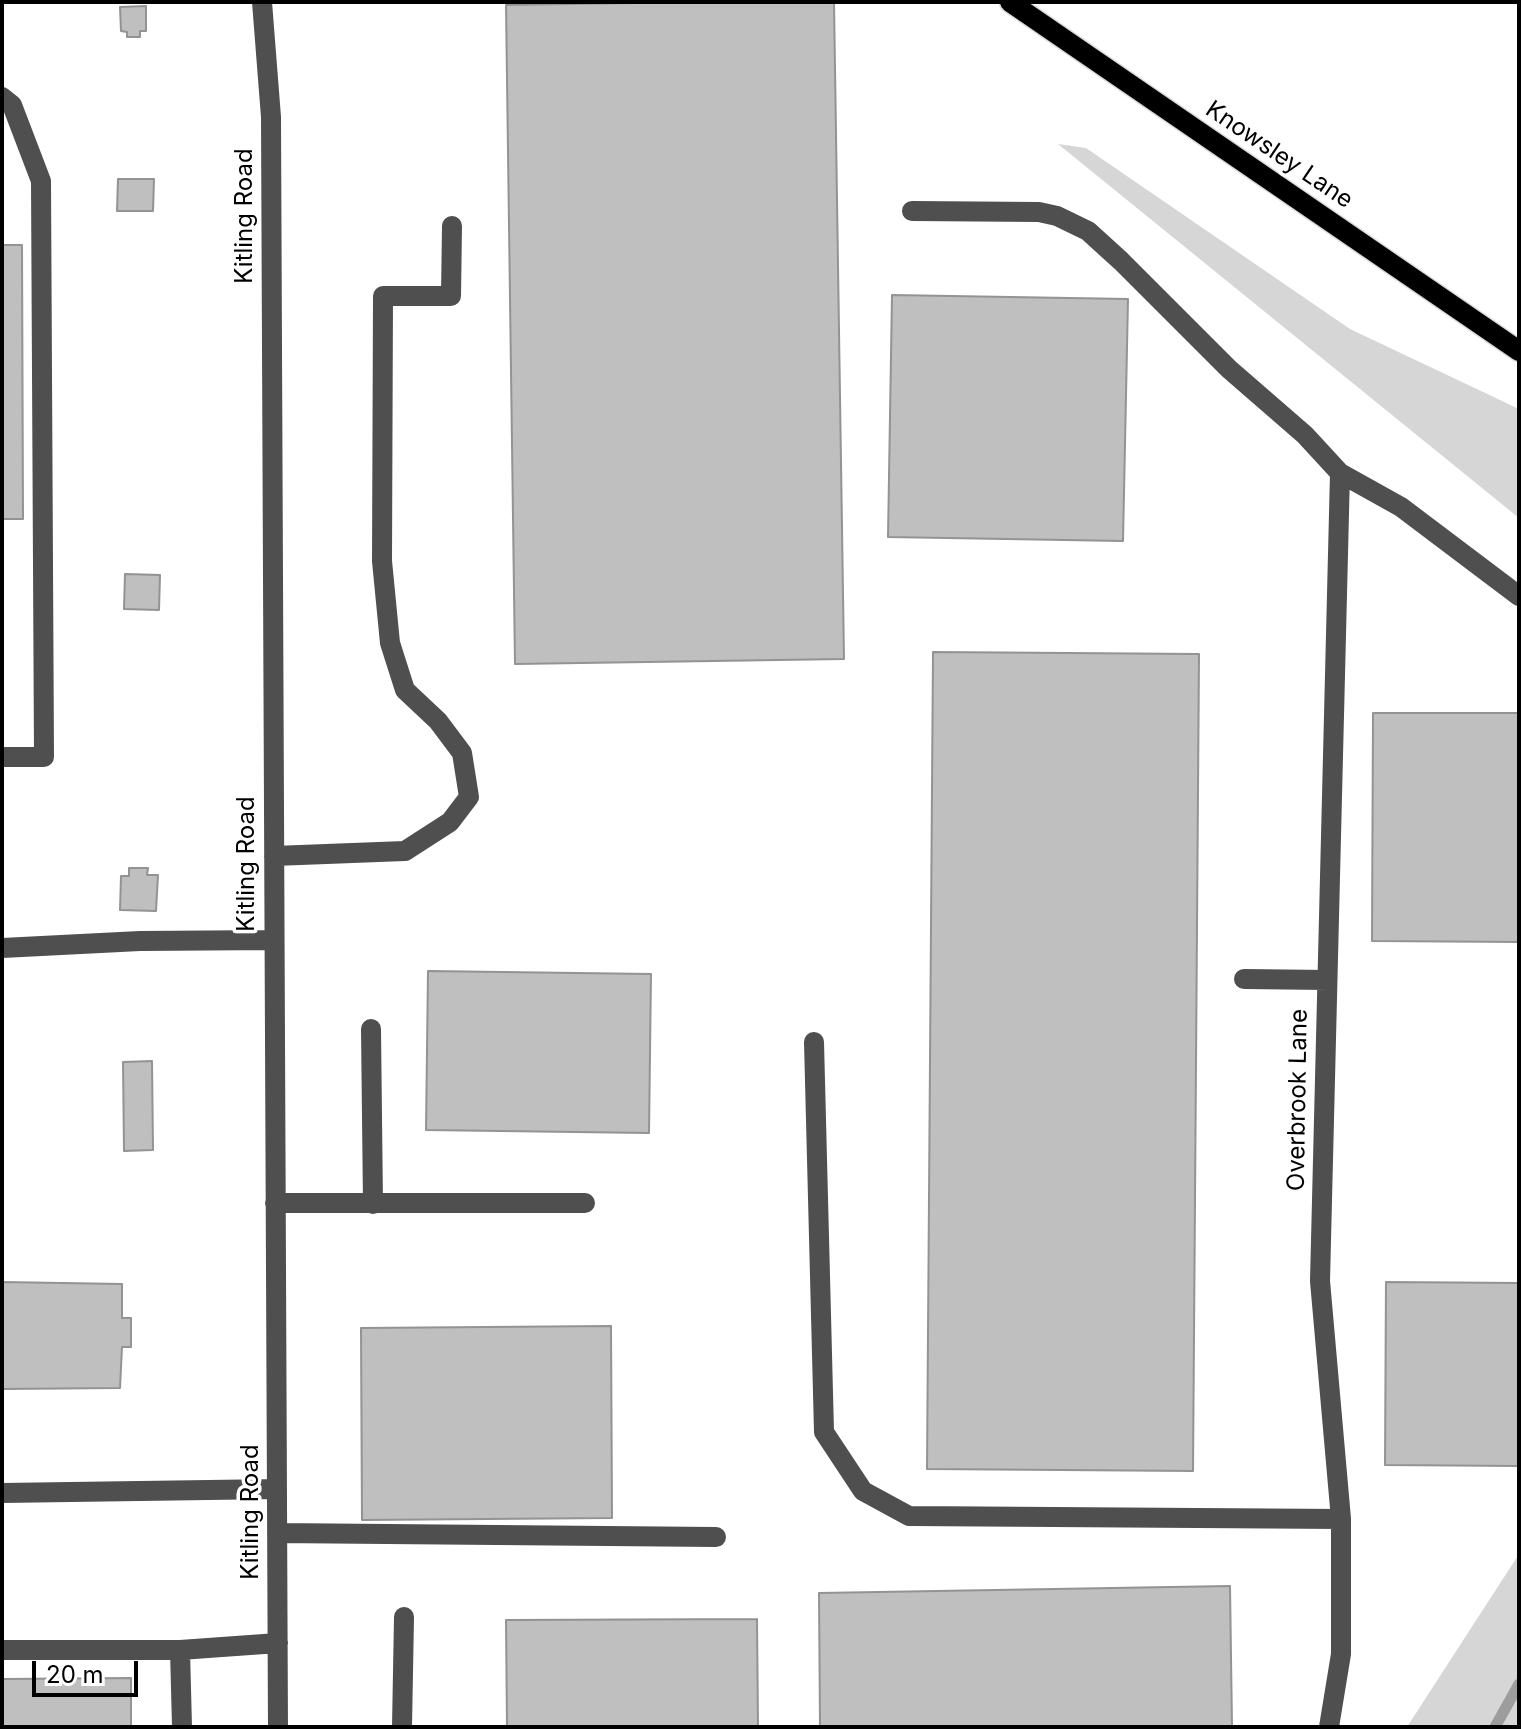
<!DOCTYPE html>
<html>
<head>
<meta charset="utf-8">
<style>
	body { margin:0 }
	#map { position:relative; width:1521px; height:1729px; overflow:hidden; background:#fff; font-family:Inter,sans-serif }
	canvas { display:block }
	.frame { position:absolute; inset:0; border:4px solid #000; pointer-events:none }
	.scale { position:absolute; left:32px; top:1661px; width:106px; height:36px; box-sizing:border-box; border:4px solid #000; border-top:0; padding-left:10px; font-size:24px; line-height:28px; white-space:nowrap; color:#000; -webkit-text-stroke:6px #fff; paint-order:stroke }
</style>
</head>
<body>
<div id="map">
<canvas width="1521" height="1729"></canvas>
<div class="frame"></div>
<div class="scale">20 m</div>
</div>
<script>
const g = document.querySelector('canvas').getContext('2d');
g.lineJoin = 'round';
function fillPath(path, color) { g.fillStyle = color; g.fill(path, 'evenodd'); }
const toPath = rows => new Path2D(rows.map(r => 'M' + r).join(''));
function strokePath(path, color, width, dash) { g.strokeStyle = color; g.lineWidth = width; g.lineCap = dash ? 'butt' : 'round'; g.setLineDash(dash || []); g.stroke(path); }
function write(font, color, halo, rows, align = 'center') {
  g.font = font + ' Inter,sans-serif'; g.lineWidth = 7; g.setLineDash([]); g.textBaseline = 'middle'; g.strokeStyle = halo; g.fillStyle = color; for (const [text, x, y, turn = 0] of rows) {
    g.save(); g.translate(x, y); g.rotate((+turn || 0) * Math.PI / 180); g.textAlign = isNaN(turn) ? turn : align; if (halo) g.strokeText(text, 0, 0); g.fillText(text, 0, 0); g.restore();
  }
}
const green = toPath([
	[1058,144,1086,148,1350,329,1519,409,1519,518],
	[1519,1554,1519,1727,1407,1727]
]);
const stream = toPath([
	[1495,1727,1519,1684]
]);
const building = toPath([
	[697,2,834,2,844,659,515,664,506,5,697,2],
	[146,6,146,31,140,31,140,37,127,37,127,32,121,31,120,7,146,6],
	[118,179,154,179,153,211,117,211,118,179],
	[2,245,22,245,23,519,2,519,2,245],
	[892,295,1128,299,1123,541,888,537,892,295],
	[125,574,160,575,159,610,124,609,125,574],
	[933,652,1199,654,1193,1471,927,1469,933,652],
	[1373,713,1519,713,1519,942,1372,941,1373,713],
	[129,868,148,868,147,875,158,875,156,911,120,910,121,876,129,876,129,868],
	[428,971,651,974,649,1133,426,1130,428,971],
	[152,1061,153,1150,124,1151,123,1062,152,1061],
	[2,1282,122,1284,122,1318,131,1318,131,1347,122,1347,120,1388,2,1389,2,1282],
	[1386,1282,1519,1283,1519,1466,1385,1465,1386,1282],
	[611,1326,612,1518,362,1520,361,1328,611,1326],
	[1230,1586,1232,1727,820,1727,819,1593,1230,1586],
	[757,1619,758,1727,507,1727,506,1620,757,1619],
	[131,1678,131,1727,2,1727,2,1679,131,1678]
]);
const minor = toPath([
	[262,2,271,117,278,1727],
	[2,97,12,105,41,181,44,757,2,757],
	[912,211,1039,212,1057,216,1088,231,1121,261,1229,369,1305,435,1340,473,1401,507,1519,596],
	[274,856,405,851,450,822,469,797,462,753,438,721,405,690,390,643,382,561,383,296,451,296,452,226],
	[2,948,140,941,273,940],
	[1244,979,1327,980],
	[371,1029,373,1204],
	[814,1042,824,1432,863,1491,909,1516,1341,1519],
	[275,1203,585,1203],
	[2,1493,277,1489],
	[277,1533,716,1537],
	[2,1650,180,1650,278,1643],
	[180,1650,182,1727],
	[402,1727,404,1617],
	[1329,1727,1341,1654,1341,1519,1320,1281,1340,473]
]);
const major = toPath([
	[1010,2,1519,351]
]);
const streetNames = [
	["Knowsley Lane",1279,155,34],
	["Kitling Road",245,216,-90],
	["Kitling Road",247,864,-90],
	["Overbrook Lane",1298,1100,-89],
	["Kitling Road",251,1512,-90]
];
fillPath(green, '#d6d6d6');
strokePath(stream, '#9d9d9d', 11);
fillPath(building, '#bfbfbf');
strokePath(building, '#939393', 2);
strokePath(major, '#dbdbdb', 23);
strokePath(minor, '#4f4f4f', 20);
strokePath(major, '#000', 20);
write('24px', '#000', '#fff', streetNames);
</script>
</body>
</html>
